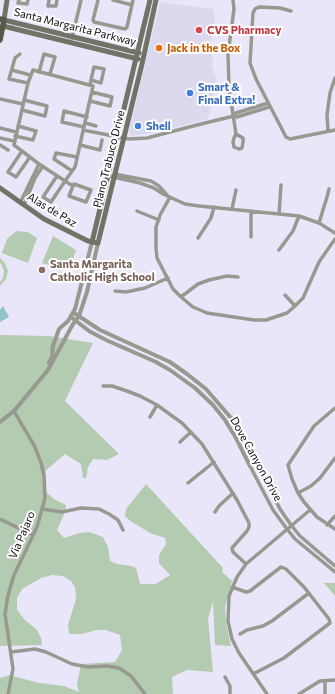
<!DOCTYPE html>
<html>
<head>
<meta charset="utf-8">
<style>
	body { margin:0 }
	canvas { display:block; background:#eae6fa }
</style>
</head>
<body>
<canvas width="335" height="694"></canvas>
<script>
const g = document.querySelector('canvas').getContext('2d');
g.lineJoin = 'round';
function fillPath(path, color) { g.fillStyle = color; g.fill(path, 'evenodd'); }
const toPath = rows => new Path2D(rows.map(r => 'M' + r).join(''));
function strokePath(path, color, width, dash) { g.strokeStyle = color; g.lineWidth = width; g.lineCap = dash ? 'butt' : 'round'; g.setLineDash(dash || []); g.stroke(path); }
function write(font, color, halo, rows, align = 'center') {
  g.font = font + ' Commissioner,sans-serif'; g.lineWidth = 4; g.setLineDash([]); g.textBaseline = 'middle'; g.strokeStyle = halo; g.fillStyle = color; for (const [text, x, y, turn = 0] of rows) {
    g.save(); g.translate(x, y); g.rotate((+turn || 0) * Math.PI / 180); g.textAlign = isNaN(turn) ? turn : align; if (halo) g.strokeText(text, 0, 0); g.fillText(text, 0, 0); g.restore();
  }
}
const commercial = toPath([
	[160,2,213,9,215,19,210,49,213,59,212,66,216,78,208,119,156,132,131,136,129,132]
]);
const green = toPath([
	[16,231,28,232,37,238,28,263,2,253,7,239],
	[53,236,76,250,72,262,65,266,53,266,42,263],
	[0,258,5,263,8,271,6,279,0,286,0,282,3,278,4,271,0,262],
	[0,335,49,336,93,343,65,401,119,454,107,460,93,459,88,467,86,478,83,478,81,464,65,454,43,473,45,491,54,499,66,505,65,512,57,530,64,538,80,533,89,532,103,537,108,547,110,561,117,564,131,566,136,568,140,584,156,584,170,575,159,563,159,555,166,544,165,538,150,533,129,520,125,516,126,509,146,484,223,568,222,572,232,581,225,607,226,623,231,646,215,645,213,601,208,619,213,672,187,670,172,677,173,694,0,694,0,678,9,675,39,683,64,686,79,692,77,684,81,664,115,662,122,650,120,635,106,630,96,630,82,634,69,634,68,625,76,599,75,587,71,581,63,576,52,575,41,578,22,589,17,598,17,610,25,620,37,630,41,638,42,645,0,646],
	[324,583,335,583,335,596]
]);
const water = toPath([
	[3,306,9,317,0,322,0,310]
]);
const minor = toPath([
	[19,0,18,3,27,4,28,0],
	[49,0,48,6,56,6,57,0],
	[98,0,93,20,94,22,125,29,127,27,133,0],
	[113,0,132,5],
	[233,0,234,9,228,54,229,88,236,134,234,138,233,142,234,147,239,149,242,148,243,142,243,138,236,134],
	[291,11,280,8,259,7,255,9,253,13,250,63,256,79,286,137,290,139,335,130],
	[72,38,81,0],
	[20,54,15,58,9,79,28,83],
	[12,70,30,75],
	[33,70,93,86,75,167,65,181,39,164,14,145,28,83,33,70],
	[39,72,44,54,55,57,50,74],
	[90,85,91,80,94,67,104,69,101,83,91,80],
	[0,99,23,104],
	[90,101,110,106,112,97,92,92],
	[22,110,45,116,47,106,24,100],
	[234,116,236,113,268,103],
	[85,123,96,126],
	[84,127,62,122,64,111,87,117],
	[0,128,16,132],
	[83,130,129,139,147,138,197,125,234,116,237,117,269,107],
	[328,131,327,115,330,93,335,78],
	[15,136,33,140,36,131,18,126],
	[0,138,14,141],
	[0,145,8,150],
	[80,145,100,150,102,140],
	[22,151,8,172,16,177,30,157],
	[72,171,54,159,56,153,77,157],
	[114,174,151,181,159,186,167,195],
	[57,176,43,197,51,202,65,181,73,186,74,184,91,190,86,202,69,196,73,186],
	[109,176,140,183,154,188,163,194,185,204,199,206,299,216,319,223,335,233],
	[170,197,160,215,156,227,156,248,157,258,173,289,181,297,193,307,207,313,254,320,266,320,287,313,295,306,303,298,319,262,335,239],
	[20,203,39,164],
	[24,205,35,178,43,166],
	[232,209,236,190],
	[137,211,159,220],
	[251,211,251,237],
	[279,214,281,185],
	[319,223,327,197,329,189],
	[198,238,211,218,214,207],
	[279,250,293,231,299,216],
	[115,291,126,292,145,288,168,278],
	[285,295,295,306],
	[181,297,198,284,209,280,227,276,238,277],
	[103,386,112,386,127,391,140,396,157,405,182,423,202,444,237,500,249,523,249,527,247,531,232,548,233,552,246,564],
	[335,408,314,426,288,465,292,479,298,493,304,502,317,517,335,529],
	[150,417,157,405],
	[180,442,191,432],
	[257,463,280,509,291,525,300,536,335,566],
	[250,466,273,510,287,529,295,539,335,572],
	[188,483,214,462],
	[298,493,311,486,320,478,335,458],
	[42,509,62,512,81,508,99,509,109,514,118,520,123,530],
	[215,512,219,506,233,493],
	[0,519,33,535],
	[327,525,335,516],
	[232,587,246,592,250,591,281,567,286,569,304,587,329,619,330,623,284,658,253,674],
	[240,634,247,630,263,626,272,621,309,593],
	[11,652,35,649,46,652,72,664,88,667,107,666,119,668,131,676,145,694],
	[225,677,230,686,230,694],
	[325,681,325,694],
	[8,694,13,669,5,614,8,595,14,575,37,527,45,498,44,475,41,463,35,447,14,411],
	[267,694,239,653,232,639,228,621,229,596,237,577,246,564,310,510],
	[299,694,320,681,335,680]
]);
const tertiary = toPath([
	[74,313,100,330,170,362,187,374,206,389,232,419,257,463],
	[71,317,89,331,106,340,156,362,170,370,195,388,213,405,225,420,236,438,250,466],
	[53,346,59,329,68,321,75,309,92,242],
	[49,363,52,357,53,345],
	[0,422,14,411,48,370,73,324,79,316,87,292,98,243]
]);
const secondary = toPath([
	[7,0,4,20,139,53],
	[3,26,138,59],
	[0,188,44,219,88,241,98,243,142,64,156,0],
	[92,242,150,0]
]);
const primary = toPath([
	[0,19,4,20,0,40]
]);
const markers = [
	[199,30,4,"#e0444e"],
	[159,48,4,"#e8710a"],
	[190,93,4,"#3f7fe0"],
	[138,126,4,"#3f7fe0"],
	[42,270,4,"#8d6e63"]
];
const streetNames = [
	["Santa Margarita Parkway",75,27,14],
	["Plano Trabuco Drive",109,159,-76],
	["Alas de Paz",52,210,31],
	["Dove Canyon Drive",256,459,61],
	["Via Pajaro",22,535,-67]
];
const healthNames = [
	["CVS Pharmacy",207,30]
];
const foodNames = [
	["Jack in the Box",167,48]
];
const shopNames = [
	["Smart &",198,87],
	["Final Extra!",198,100],
	["Shell",146,126]
];
const educationNames = [
	["Santa Margarita",50,264],
	["Catholic High School",50,277]
];
fillPath(commercial, '#dcd8ee');
fillPath(green, '#b3cbb0');
fillPath(water, '#90c2c9');
strokePath(minor, '#979990', 3.5);
strokePath(tertiary, '#979990', 4);
strokePath(secondary, '#707366', 5);
strokePath(primary, '#555849', 5.5);
for (const [x, y, r, color] of markers) { const dot = new Path2D(); dot.arc(x, y, r, 0, 2 * Math.PI); g.fillStyle = color; g.fill(dot); strokePath(dot, '#fff', 1.5); }
write('11px', '#0c0a11', '#fff', streetNames);
write('bold 11px', '#be3a42', '#fff', healthNames, 'left');
write('bold 11px', '#c56008', '#fff', foodNames, 'left');
write('bold 11px', '#366cbe', '#fff', shopNames, 'left');
write('bold 11px', '#785e54', '#fff', educationNames, 'left');
</script>
</body>
</html>
